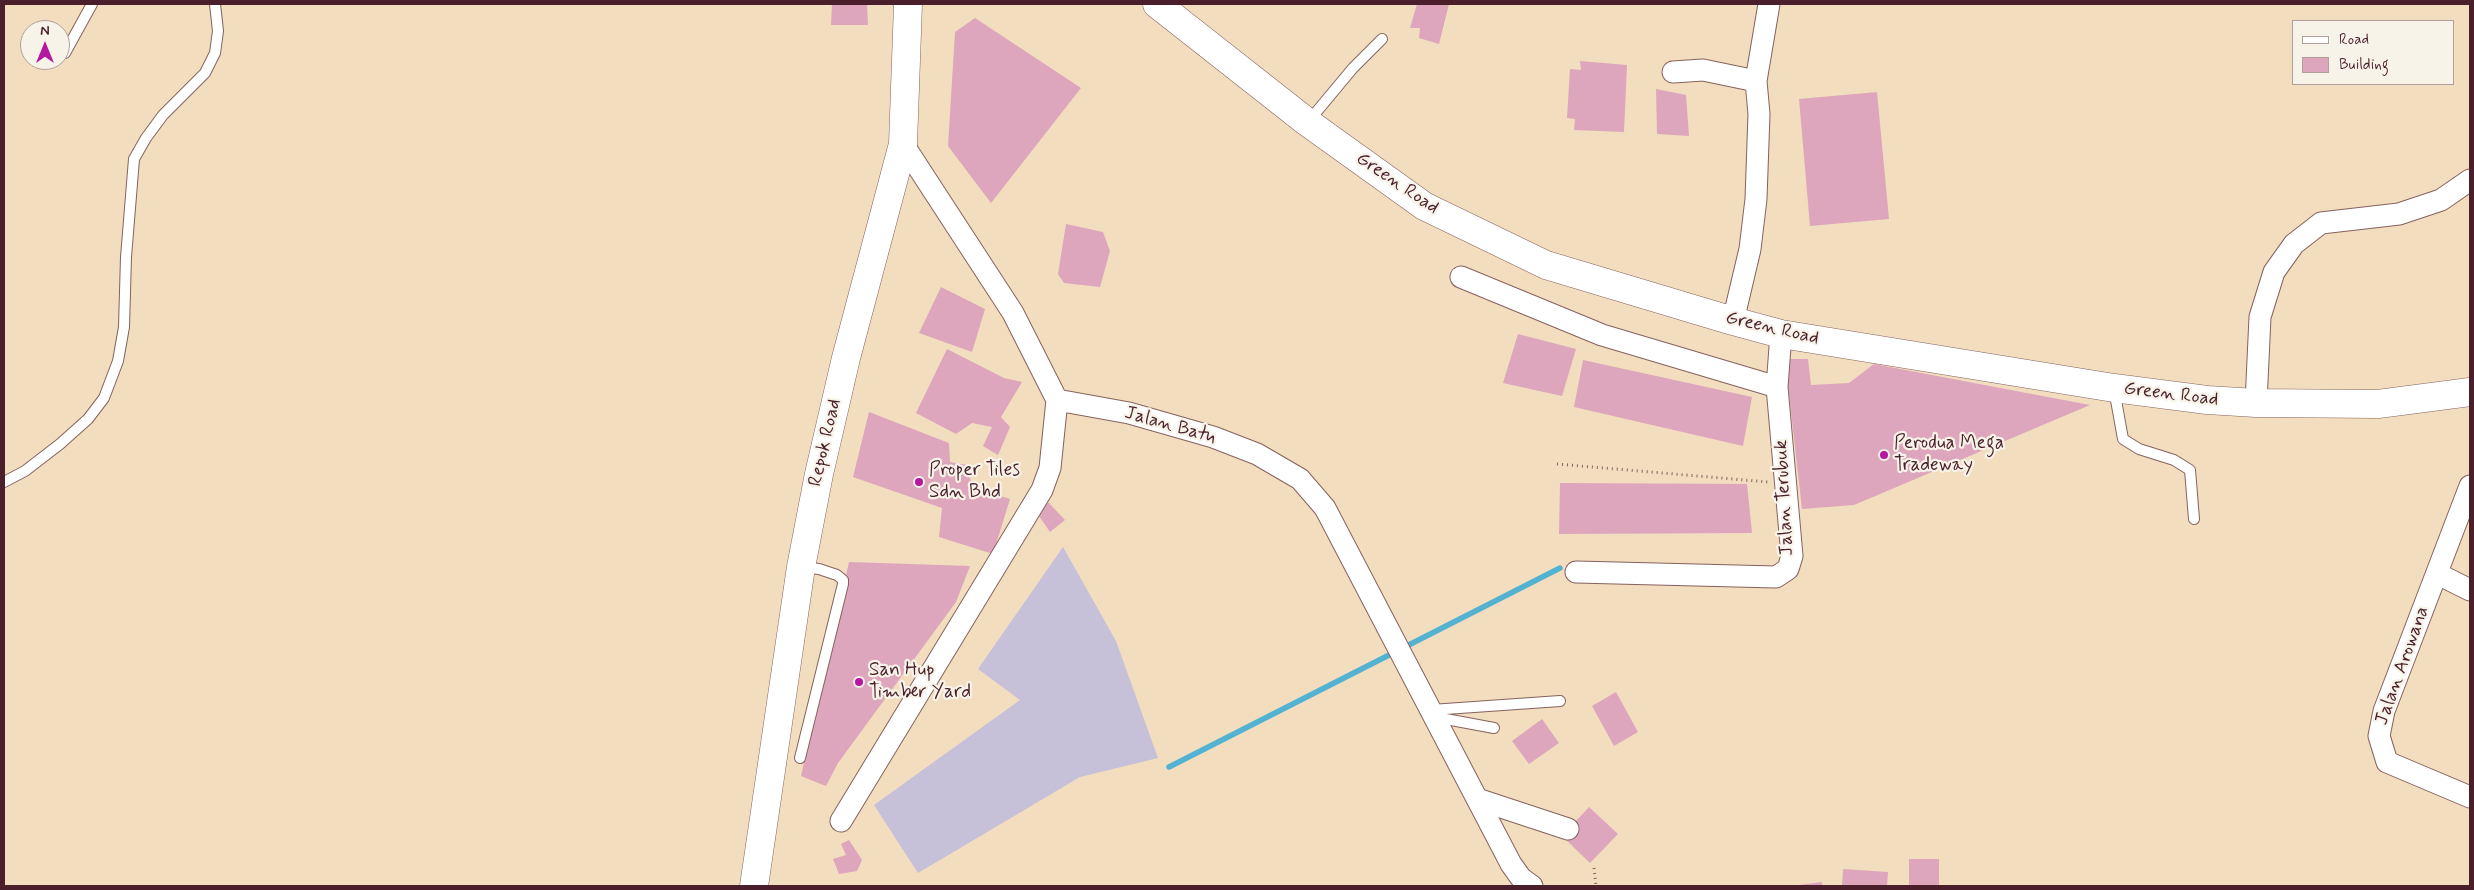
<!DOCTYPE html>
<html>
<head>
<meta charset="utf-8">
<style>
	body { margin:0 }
	#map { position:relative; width:2474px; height:890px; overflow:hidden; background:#f2ddbe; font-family:Mynerve,sans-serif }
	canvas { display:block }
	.frame { position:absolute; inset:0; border:5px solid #4a1f2b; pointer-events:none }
	.legend { position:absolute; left:2292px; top:20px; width:162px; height:65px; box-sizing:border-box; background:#f7f3e8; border:1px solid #b29e9c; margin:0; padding:6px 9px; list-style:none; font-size:15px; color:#4a1f2b }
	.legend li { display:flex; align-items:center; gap:10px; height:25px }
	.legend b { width:25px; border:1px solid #b29e9c }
	.north { position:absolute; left:20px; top:20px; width:50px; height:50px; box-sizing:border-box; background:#f7f3e8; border:1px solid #b29e9c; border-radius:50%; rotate:0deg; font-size:14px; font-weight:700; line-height:20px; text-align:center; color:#4a1f2b }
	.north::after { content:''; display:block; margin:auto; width:18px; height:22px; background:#b5179e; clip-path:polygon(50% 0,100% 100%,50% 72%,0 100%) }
</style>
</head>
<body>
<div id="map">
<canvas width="2474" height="890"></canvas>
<div class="frame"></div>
<ul class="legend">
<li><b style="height:6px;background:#fff"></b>Road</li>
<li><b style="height:14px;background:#dda6bc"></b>Building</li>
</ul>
<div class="north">N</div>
</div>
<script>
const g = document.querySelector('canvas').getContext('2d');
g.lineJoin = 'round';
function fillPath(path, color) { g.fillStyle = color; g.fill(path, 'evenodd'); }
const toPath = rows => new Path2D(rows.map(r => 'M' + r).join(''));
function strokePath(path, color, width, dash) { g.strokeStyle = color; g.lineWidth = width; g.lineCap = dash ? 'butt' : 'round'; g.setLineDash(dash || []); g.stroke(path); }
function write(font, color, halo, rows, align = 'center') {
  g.font = font + ' Mynerve,sans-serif'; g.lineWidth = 4.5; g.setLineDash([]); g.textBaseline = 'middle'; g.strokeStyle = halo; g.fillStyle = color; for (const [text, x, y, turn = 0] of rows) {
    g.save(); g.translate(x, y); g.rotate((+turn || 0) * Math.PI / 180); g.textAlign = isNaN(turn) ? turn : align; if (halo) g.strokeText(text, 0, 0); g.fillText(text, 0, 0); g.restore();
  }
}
const industrial = toPath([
	[1063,547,1116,641,1158,758,1080,777,918,873,874,805,1020,700,978,669]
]);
const stream = toPath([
	[1169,767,1560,568]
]);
const building = toPath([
	[832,4,867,4,868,25,831,25],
	[1417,4,1449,4,1439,44,1419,38,1420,28,1410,28],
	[975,18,1081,88,991,203,948,146,955,32],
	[1580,61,1627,65,1624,132,1574,130,1575,119,1567,118,1570,69,1581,70],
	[1656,89,1686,95,1689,136,1657,134],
	[1877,92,1889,219,1810,226,1799,99],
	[1066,224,1103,232,1110,251,1100,287,1064,283,1058,274],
	[941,287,985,309,972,352,919,333],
	[1518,334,1576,349,1562,396,1503,383],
	[947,349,1004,378,1022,382,1001,417,1010,427,998,455,983,446,992,427,972,423,956,434,916,413],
	[1785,359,1808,359,1811,385,1849,383,1874,364,2090,405,1854,505,1802,509],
	[1583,360,1752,397,1743,446,1574,407],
	[869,412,949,443,950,462,967,465,972,487,1010,499,993,554,939,537,942,508,853,477],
	[1560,483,1747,484,1752,533,1559,534],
	[1048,502,1065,520,1050,532,1039,516],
	[849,562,970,566,956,602,838,763,826,786,801,776],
	[1616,692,1638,732,1614,746,1592,706],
	[1542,719,1559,743,1529,764,1512,741],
	[1589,807,1618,834,1590,863,1562,836],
	[849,840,862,860,857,871,839,874,833,859,846,855,841,844],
	[1909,859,1939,859,1939,886,1909,886],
	[1843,869,1888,872,1887,886,1842,886],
	[1822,882,1822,886,1799,886,1799,885]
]);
const path = toPath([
	[1557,464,1768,482],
	[1594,868,1596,886]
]);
const service = toPath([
	[65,53,92,4],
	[1308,122,1353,68,1382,39],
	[2114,389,2123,439,2139,449,2174,460,2190,470,2194,519],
	[4,482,25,471,60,444,88,419,104,398,118,361,124,327,126,257,134,159,146,138,163,115,205,73,215,53,218,31,215,4],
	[1431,710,1560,701],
	[1435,717,1494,728],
	[800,758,843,584,843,580,837,575,819,569,802,567]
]);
const minor = toPath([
	[1673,72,1703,70,1756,81,1759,114,1756,199,1750,249,1733,321],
	[1756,81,1769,4],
	[903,144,1013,313,1057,400,1129,413,1213,437,1257,454,1300,479,1325,508,1511,864,1521,878,1532,886],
	[1461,277,1602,335,1777,387],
	[2256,403,2260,317,2274,272,2294,244,2321,223,2399,214,2441,200,2470,180],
	[2470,486,2384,711,2379,736,2387,762,2470,797],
	[1576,572,1776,577,1788,569,1792,556,1777,387,1781,334],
	[2438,574,2470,590],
	[1477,799,1568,829],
	[841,821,1042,490,1050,468,1057,400]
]);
const primary = toPath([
	[1157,4,1307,122,1424,206,1546,265,1733,321,1781,334,2114,388,2207,400,2256,403,2378,404,2470,392],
	[754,886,801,567,819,474,846,358,903,144,908,4]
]);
const markers = [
	[1884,455,5,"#b5179e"],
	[919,482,5,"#b5179e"],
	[859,682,5,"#b5179e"]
];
const streetNames = [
	["Green Road",1397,184,34],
	["Green Road",1772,329,13],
	["Green Road",2171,395,7],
	["Jalan Batu",1170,426,16],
	["Repok Road",826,443,-77],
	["Jalan Terubuk",1785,498,-93],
	["Jalan Arowana",2403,666,-70]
];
const poiNames = [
	["Perodua Mega",1894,444],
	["Tradeway",1894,466],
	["Proper Tiles",929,471],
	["Sdn Bhd",929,493],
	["San Hup",869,671],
	["Timber Yard",869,693]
];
fillPath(industrial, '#c7c0d9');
strokePath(stream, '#53b2d2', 5.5);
fillPath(building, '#dda6bc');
strokePath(service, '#85625e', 12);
strokePath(minor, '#85625e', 23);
strokePath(primary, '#85625e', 29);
strokePath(path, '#85625e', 3, [1, 4]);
strokePath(service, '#fff', 10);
strokePath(minor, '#fff', 21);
strokePath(primary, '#fff', 28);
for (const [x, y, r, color] of markers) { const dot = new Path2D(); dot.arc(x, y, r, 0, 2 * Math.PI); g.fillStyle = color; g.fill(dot); strokePath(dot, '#f7f3e8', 2); }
write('19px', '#4a1f2b', '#f7f3e8', streetNames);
write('19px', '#4a1f2b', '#f7f3e8', poiNames, 'left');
</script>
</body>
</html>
